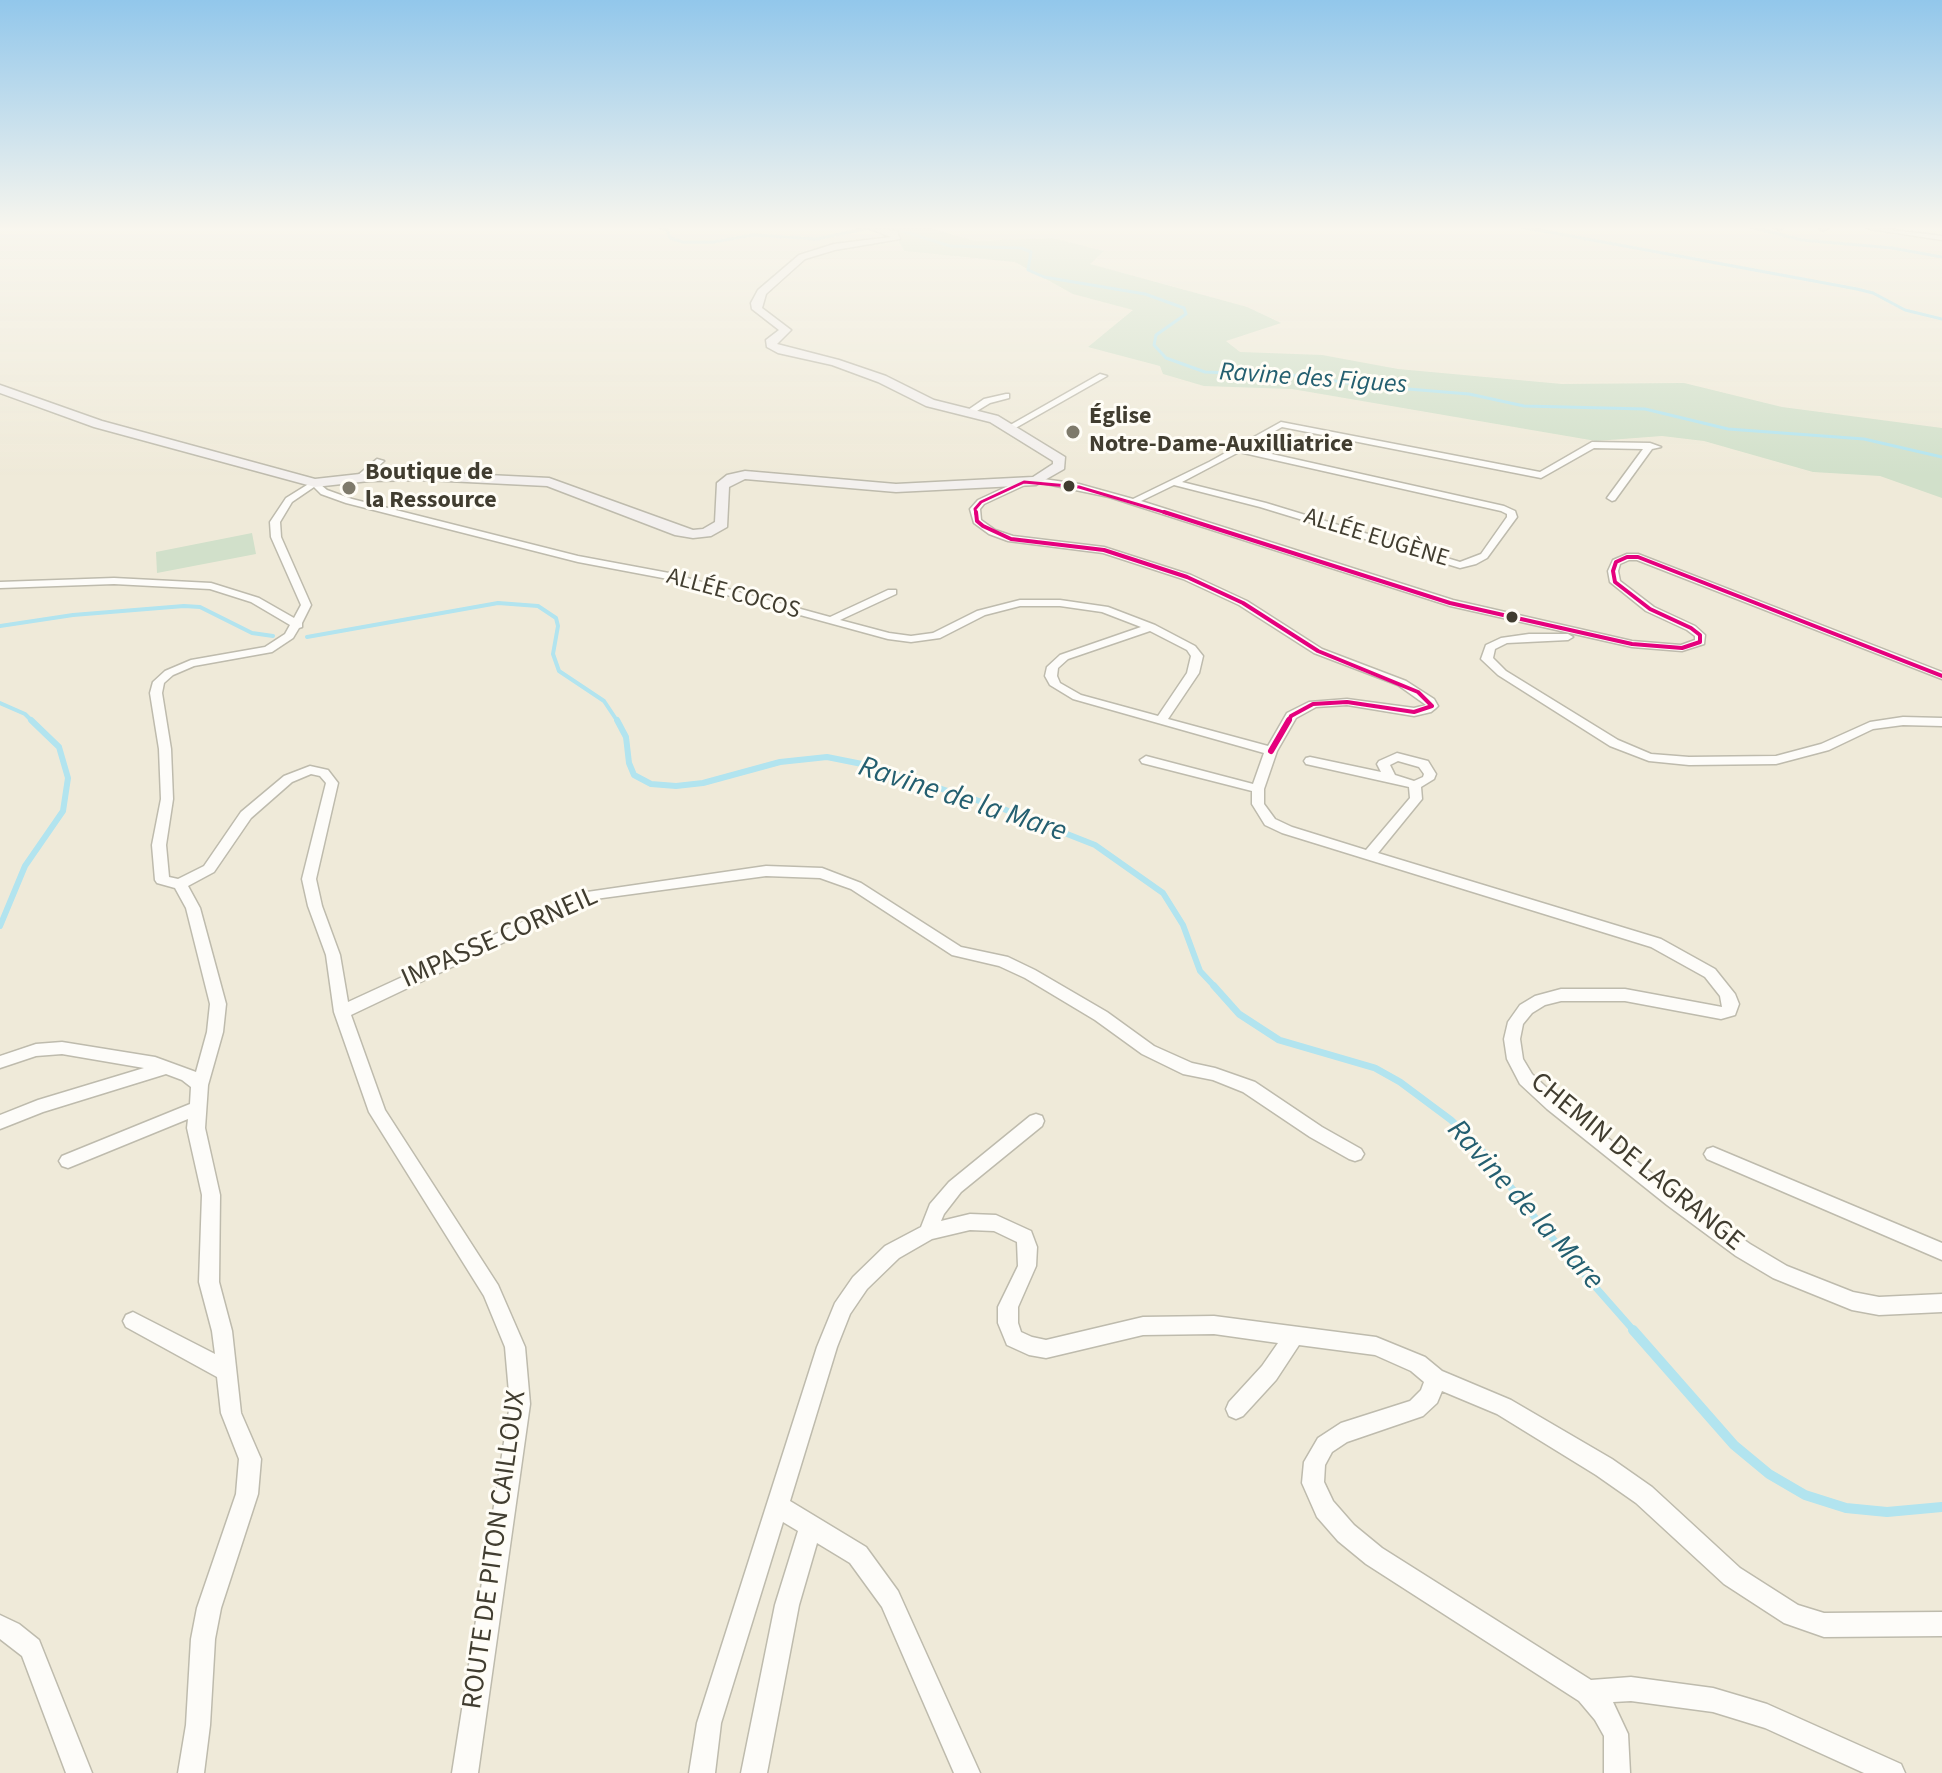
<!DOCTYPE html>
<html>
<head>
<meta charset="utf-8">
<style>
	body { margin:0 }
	canvas { display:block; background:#efead9 }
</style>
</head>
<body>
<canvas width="1942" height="1773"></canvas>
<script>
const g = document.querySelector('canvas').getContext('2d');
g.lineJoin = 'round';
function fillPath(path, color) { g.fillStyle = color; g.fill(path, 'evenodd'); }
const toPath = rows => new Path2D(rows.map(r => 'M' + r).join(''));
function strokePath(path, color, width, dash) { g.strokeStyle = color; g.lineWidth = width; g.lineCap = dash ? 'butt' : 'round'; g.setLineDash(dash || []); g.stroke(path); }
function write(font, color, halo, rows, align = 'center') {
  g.font = font + ' "Source Sans 3",sans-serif'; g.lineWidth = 6; g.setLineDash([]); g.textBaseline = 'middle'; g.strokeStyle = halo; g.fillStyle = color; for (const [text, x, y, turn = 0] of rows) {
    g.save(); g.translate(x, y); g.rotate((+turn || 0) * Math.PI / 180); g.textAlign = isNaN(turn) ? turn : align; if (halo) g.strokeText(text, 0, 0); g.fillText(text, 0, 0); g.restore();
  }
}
const green = toPath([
	[876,227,925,227,976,241,1052,238,1104,251,1090,264,1247,307,1281,323,1226,341,1240,352,1322,355,1398,369,1562,384,1684,383,1782,407,1942,428,1942,498,1880,476,1813,472,1704,441,1662,436,1596,441,1292,389,1204,386,1163,374,1160,366,1088,347,1133,310,1073,294,1015,262,904,251,899,242,899,233],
	[252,533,256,554,157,573,156,552]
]);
const streamFar4 = toPath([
	[660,227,667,230,670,238,683,242,713,242,753,235,817,239,873,227,896,229,950,246,1021,248,1031,252,1028,270,1044,277,1145,294,1184,308,1186,314,1156,335,1154,345,1166,358,1205,372,1306,376,1359,385,1469,394,1524,406,1645,409,1728,429,1864,439,1942,457],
	[1522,227,1857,289,1873,293,1905,310,1942,319],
	[1751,227,1802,240,1892,248,1942,257]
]);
const streamFar3 = toPath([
	[0,626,73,615,184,606,200,607,252,633,273,636],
	[307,637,498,603,538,606,556,618,558,626,553,654,559,671,604,701,618,722],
	[0,703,25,714,33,722]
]);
const streamFar2 = toPath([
	[617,720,626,737,629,763,634,775,651,784,676,786,703,783,780,762,827,757,867,765,1001,808,1095,845,1163,893,1183,925,1200,971,1216,988],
	[0,926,25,866,63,811,68,778,59,747,31,720]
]);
const streamFar1 = toPath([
	[1214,986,1239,1014,1279,1040,1375,1068,1400,1082,1451,1120,1479,1147,1540,1224,1635,1332]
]);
const stream = toPath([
	[1633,1330,1734,1445,1769,1474,1805,1495,1846,1508,1887,1512,1942,1507]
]);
const street = toPath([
	[1774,227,1781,227,1782,228,1779,230,1774,227],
	[1822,227,1829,227,1823,231,1820,229,1822,227],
	[1867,227,1942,236,1942,240,1870,229,1867,227],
	[1100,374,1107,376,1012,430,1005,428,1100,374],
	[1006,394,1009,394,1009,398,990,403,972,414,965,412,984,399,1006,394],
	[1281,422,1540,472,1592,442,1650,443,1661,447,1652,449,1615,500,1612,501,1607,498,1643,449,1594,448,1541,478,1282,427,1245,448,1504,506,1515,511,1517,517,1487,558,1476,564,1460,568,1260,507,1174,485,1141,501,1453,600,1632,641,1681,645,1695,640,1695,636,1687,630,1646,611,1610,582,1608,571,1613,560,1627,554,1638,554,1942,672,1942,679,1637,560,1629,560,1620,564,1618,571,1620,581,1654,607,1695,626,1705,635,1704,644,1682,651,1632,647,1450,606,1109,497,1032,481,1036,478,1079,484,1133,499,1209,462,1281,422],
	[1239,452,1501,511,1507,514,1507,517,1481,554,1460,562,1266,503,1182,482,1239,452],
	[377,459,384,461,363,480,357,480,357,476,377,459],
	[315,480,327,490,352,499,578,556,669,573,830,617,888,590,896,590,896,594,840,620,889,633,911,636,933,633,977,611,1020,600,1060,600,1108,607,1155,625,1195,646,1203,656,1199,673,1168,719,1268,746,1287,713,1309,702,1347,699,1414,708,1426,705,1398,685,1314,653,1239,605,1183,579,1103,553,1008,541,989,534,974,523,970,509,978,500,1021,480,1027,480,1027,484,984,504,980,509,981,520,995,530,1013,536,1104,547,1191,575,1247,601,1322,649,1406,681,1434,699,1438,706,1436,708,1431,712,1414,716,1347,705,1316,707,1296,718,1277,751,1264,789,1264,804,1275,819,1292,827,1366,850,1410,798,1409,787,1306,764,1304,761,1306,758,1310,757,1381,772,1377,764,1379,761,1397,753,1428,761,1436,774,1434,779,1421,787,1422,799,1378,853,1661,939,1715,969,1735,994,1739,1004,1735,1015,1721,1019,1625,1001,1561,1001,1545,1005,1532,1013,1523,1024,1520,1039,1523,1059,1532,1074,1559,1099,1679,1195,1750,1244,1787,1266,1853,1292,1879,1297,1942,1294,1942,1312,1879,1315,1852,1310,1773,1278,1736,1256,1667,1205,1547,1109,1520,1084,1507,1059,1504,1039,1508,1022,1520,1005,1535,996,1561,989,1625,989,1722,1007,1720,996,1705,977,1651,947,1282,833,1265,825,1252,804,1252,791,1142,763,1140,760,1146,756,1253,784,1264,753,1073,699,1050,685,1045,676,1047,667,1060,655,1141,627,1102,612,1060,606,1020,606,985,615,940,638,911,642,888,639,668,579,578,562,346,503,321,494,314,487,292,502,280,522,281,537,311,605,302,623,302,627,299,628,293,638,272,652,194,666,173,675,164,683,162,693,171,749,173,799,166,845,169,877,178,879,204,866,241,812,284,776,310,766,328,770,338,783,316,879,322,906,340,955,348,1002,587,892,766,866,822,868,861,883,961,947,1008,957,1035,970,1107,1012,1154,1046,1192,1063,1215,1068,1255,1082,1322,1127,1361,1149,1364,1154,1361,1159,1355,1161,1349,1159,1310,1137,1243,1092,1213,1080,1183,1074,1142,1054,1095,1020,1025,978,999,966,952,955,851,889,820,878,766,876,595,899,351,1015,385,1110,498,1285,525,1347,530,1404,478,1773,452,1773,510,1404,505,1347,484,1296,369,1112,334,1012,326,955,308,906,302,879,326,783,320,776,311,774,292,782,251,818,214,872,188,886,200,908,226,1004,223,1032,208,1085,205,1128,220,1195,219,1282,232,1331,241,1413,261,1459,258,1494,221,1608,215,1639,210,1725,204,1773,178,1773,186,1725,191,1639,197,1608,236,1494,239,1459,221,1413,217,1377,126,1327,123,1321,126,1315,133,1312,215,1354,212,1331,199,1282,202,1195,187,1128,188,1119,68,1168,62,1166,59,1161,62,1156,190,1104,191,1087,182,1080,166,1074,43,1112,0,1129,0,1115,38,1100,144,1068,62,1054,36,1056,0,1068,0,1056,36,1044,62,1042,155,1057,196,1072,207,1032,210,1004,186,908,175,888,157,883,155,880,152,845,161,799,159,749,150,693,153,682,165,671,191,660,265,647,285,634,290,625,251,602,210,589,114,584,0,588,0,582,114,578,211,583,259,598,294,618,301,605,271,537,270,522,286,498,315,480],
	[1150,631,1187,650,1191,656,1187,673,1158,716,1081,695,1060,683,1057,676,1058,668,1068,659,1150,631],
	[1398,761,1419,767,1424,774,1423,777,1414,781,1395,775,1390,765,1398,761],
	[1529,634,1568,634,1573,637,1568,640,1507,643,1495,649,1493,658,1506,671,1618,740,1651,754,1689,757,1776,756,1821,744,1870,722,1903,717,1942,718,1942,726,1903,725,1873,729,1829,750,1776,764,1689,765,1649,761,1610,746,1498,675,1481,659,1486,645,1501,638,1529,634],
	[1036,1114,1042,1116,1044,1121,1042,1126,961,1192,944,1214,941,1221,970,1214,996,1215,1031,1231,1037,1247,1036,1266,1018,1307,1018,1323,1021,1332,1032,1337,1046,1340,1143,1317,1214,1316,1376,1337,1425,1357,1442,1371,1511,1400,1612,1459,1652,1487,1740,1568,1798,1605,1824,1613,1942,1612,1942,1636,1824,1637,1784,1623,1724,1584,1636,1503,1596,1475,1497,1414,1442,1391,1437,1403,1423,1416,1347,1442,1332,1452,1325,1465,1324,1482,1333,1501,1354,1525,1382,1548,1591,1680,1631,1677,1713,1688,1767,1704,1901,1764,1905,1773,1864,1773,1765,1728,1713,1712,1631,1701,1613,1702,1628,1734,1630,1773,1604,1773,1604,1736,1595,1720,1579,1701,1366,1564,1338,1541,1317,1517,1302,1483,1304,1462,1318,1438,1341,1423,1410,1401,1421,1390,1424,1382,1411,1371,1375,1355,1299,1345,1276,1380,1243,1416,1236,1419,1229,1416,1226,1409,1229,1402,1262,1366,1278,1343,1214,1334,1143,1335,1046,1358,1029,1355,1007,1345,998,1323,998,1307,1018,1266,1017,1242,994,1231,970,1230,932,1239,899,1258,867,1289,850,1314,837,1347,790,1501,866,1547,898,1591,980,1773,954,1773,882,1607,850,1563,817,1543,799,1605,767,1773,741,1773,775,1605,798,1531,783,1522,721,1723,715,1773,689,1773,697,1723,817,1347,835,1303,853,1277,885,1246,921,1227,930,1204,949,1182,1030,1116,1036,1114],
	[1713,1147,1942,1243,1942,1260,1707,1159,1704,1154,1707,1149,1713,1147],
	[0,1615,19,1624,39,1640,92,1773,66,1773,22,1656,0,1639,0,1615]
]);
const secondary = toPath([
	[866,227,897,231,900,239,835,250,805,259,766,294,762,308,791,330,777,344,839,360,886,376,934,400,998,416,1065,457,1064,469,1036,485,896,492,745,479,729,487,727,527,711,536,693,538,675,535,547,486,427,480,369,481,315,487,94,427,0,393,0,385,102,421,315,479,369,473,427,472,549,478,693,530,703,529,715,522,717,483,727,475,745,471,896,484,1033,477,1053,464,1053,461,990,422,926,406,878,382,832,365,778,353,767,347,766,340,779,330,752,309,751,303,758,290,799,255,834,244,891,237,866,227]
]);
const bus1Far2 = toPath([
	[976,514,975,509,981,502,1024,482,1079,487,1170,514]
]);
const bus1Far1 = toPath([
	[976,512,977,521,983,526,1011,539,1104,550,1187,577,1243,603,1318,651,1418,692,1432,706,1414,712,1347,702,1313,704,1291,716,1288,722],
	[1164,512,1450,603,1632,644,1682,648,1700,642,1700,635,1691,628,1650,609,1615,582,1613,571,1616,562,1627,557,1638,557,1942,676]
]);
const bus1 = toPath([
	[1271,751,1289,720]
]);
const markers = [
	[1073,432,8,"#7e7a6b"],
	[1069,486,7,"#413d30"],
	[349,488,8,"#7e7a6b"],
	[1512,617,7,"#413d30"]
];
const farPoinames = [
	["Église",1089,418],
	["Notre-Dame-Auxilliatrice",1089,446],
	["Boutique de",365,474],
	["la Ressource",365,502]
];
const farStreetnames = [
	["ALLÉE EUGÈNE",1376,539,17],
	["ALLÉE COCOS",733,595,15]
];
const farWaternames = [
	["Ravine des Figues",1313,380,4]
];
const streetNames = [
	["IMPASSE CORNEIL",500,939,-24],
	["CHEMIN DE LAGRANGE",1636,1163,39],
	["ROUTE DE PITON CAILLOUX",496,1550,-82]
];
const waterNames = [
	["Ravine de la Mare",962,801,18],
	["Ravine de la Mare",1524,1206,48]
];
fillPath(green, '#d1e0ca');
strokePath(streamFar4, '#b2e4ef', 3);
strokePath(streamFar3, '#b2e4ef', 4);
strokePath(streamFar2, '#b2e4ef', 6);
strokePath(streamFar1, '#b2e4ef', 7);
strokePath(stream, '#b2e4ef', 10);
strokePath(street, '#bebbad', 3);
strokePath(secondary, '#bebbad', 3);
fillPath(street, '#fdfcf9');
fillPath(secondary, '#f3f0ee');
strokePath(bus1Far2, '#e5007d', 3);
strokePath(bus1Far1, '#e5007d', 4);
strokePath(bus1, '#e5007d', 6);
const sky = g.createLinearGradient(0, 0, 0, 475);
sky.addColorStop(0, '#92c7eb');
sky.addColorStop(0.48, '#f8f6ee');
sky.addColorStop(1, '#f8f6ee00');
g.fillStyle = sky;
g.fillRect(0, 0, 1942, 475);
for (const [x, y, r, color] of markers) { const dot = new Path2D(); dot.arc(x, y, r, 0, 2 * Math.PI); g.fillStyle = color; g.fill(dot); strokePath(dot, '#fffdf6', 3); }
write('bold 24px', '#413d30', '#fffdf6', farPoinames, 'left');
write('24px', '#413d30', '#fffdf6', farStreetnames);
write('italic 26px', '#245f70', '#fffdf6', farWaternames);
write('28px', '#413d30', '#fffdf6', streetNames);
write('italic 30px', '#245f70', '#fffdf6', waterNames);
</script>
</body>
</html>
